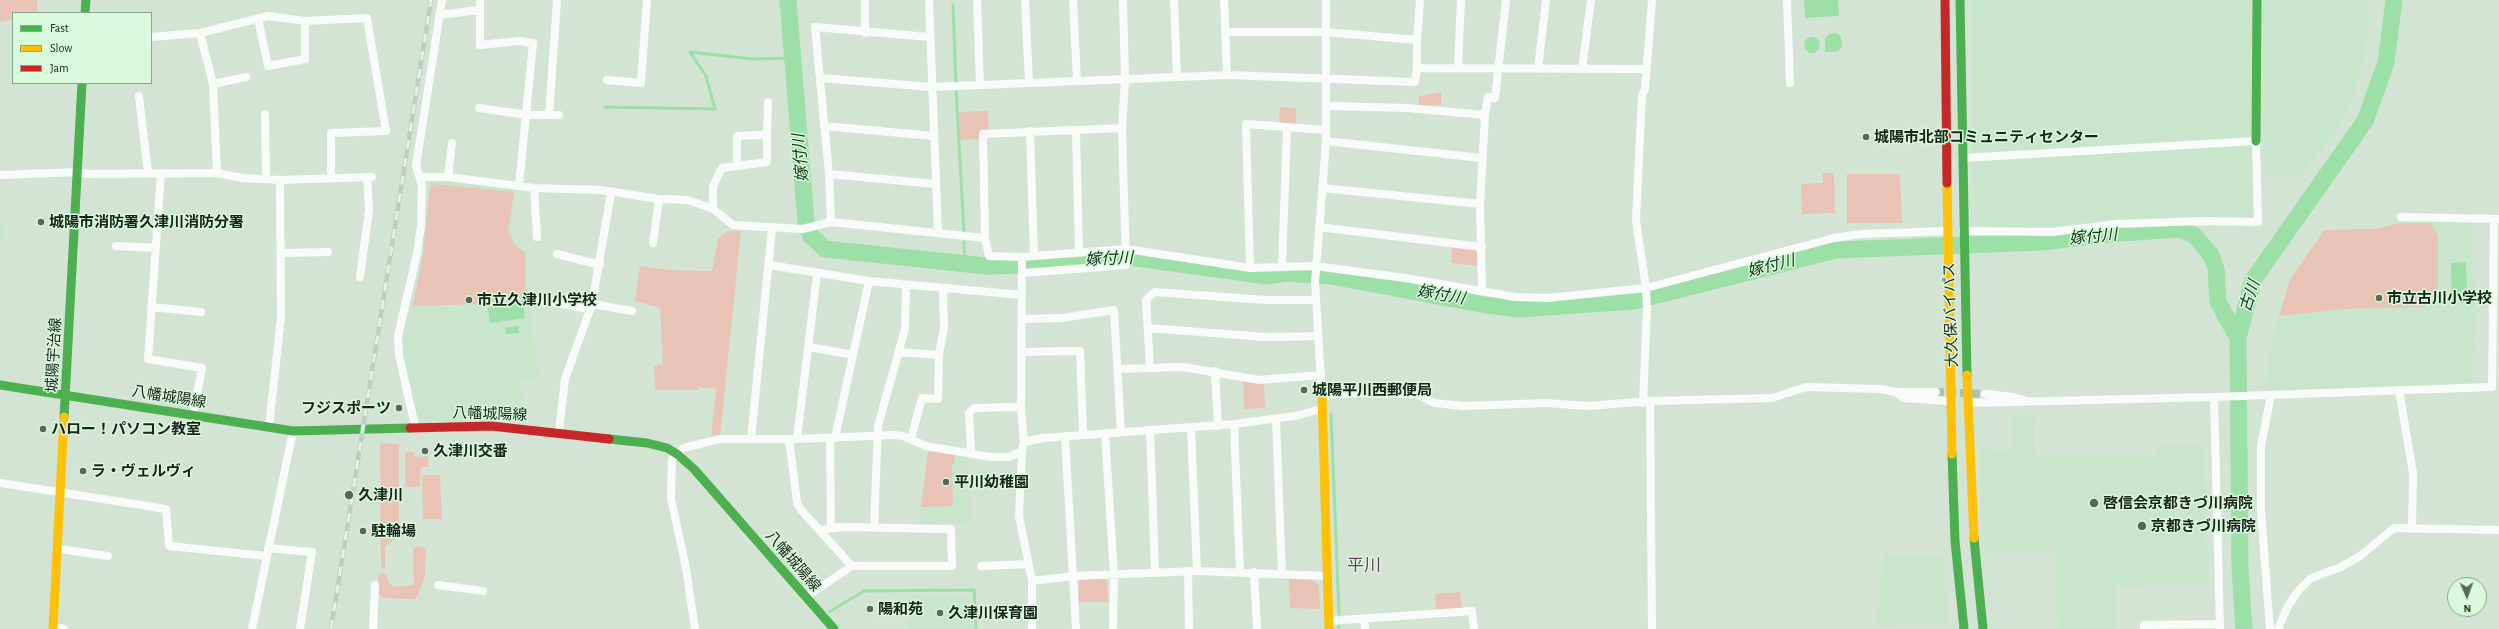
<!DOCTYPE html>
<html>
<head>
<meta charset="utf-8">
<style>
	body { margin:0 }
	#map { position:relative; width:2499px; height:629px; overflow:hidden; background:#d3e4d5; font-family:"Alegreya Sans",sans-serif }
	canvas { display:block }
	.legend { position:absolute; left:12px; top:12px; width:140px; height:72px; box-sizing:border-box; background:#d8f9dc; border:1px solid #8ba48e; margin:0; padding:5px 7px; list-style:none; font-size:12px; color:#18241a }
	.legend li { display:flex; align-items:center; gap:8px; height:20px }
	.legend b { width:20px; border:1px solid #8ba48e }
	.north { position:absolute; left:2447px; top:577px; width:40px; height:40px; box-sizing:border-box; background:#d8f9dc; border:1px solid #8ba48e; border-radius:50%; rotate:178deg; font-size:11px; font-weight:700; line-height:16px; text-align:center; color:#18241a }
	.north::after { content:''; display:block; margin:auto; width:14px; height:18px; background:#59675b; clip-path:polygon(50% 0,100% 100%,50% 72%,0 100%) }
</style>
</head>
<body>
<div id="map">
<canvas width="2499" height="629"></canvas>
<ul class="legend">
<li><b style="height:5px;background:#4caf50"></b>Fast</li>
<li><b style="height:5px;background:#ffc107"></b>Slow</li>
<li><b style="height:5px;background:#c62828"></b>Jam</li>
</ul>
<div class="north">N</div>
</div>
<script>
const g = document.querySelector('canvas').getContext('2d');
g.lineJoin = 'round';
function fillPath(path, color) { g.fillStyle = color; g.fill(path, 'evenodd'); }
const toPath = rows => new Path2D(rows.map(r => 'M' + r).join(''));
function strokePath(path, color, width, dash) { g.strokeStyle = color; g.lineWidth = width; g.lineCap = dash ? 'butt' : 'round'; g.setLineDash(dash || []); g.stroke(path); }
function write(font, color, halo, rows, align = 'center') {
  g.font = font + ' "Alegreya Sans","Noto Sans JP",sans-serif'; g.lineWidth = 3; g.setLineDash([]); g.textBaseline = 'middle'; g.strokeStyle = halo; g.fillStyle = color; for (const [text, x, y, turn = 0] of rows) {
    g.save(); g.translate(x, y); g.rotate((+turn || 0) * Math.PI / 180); g.textAlign = isNaN(turn) ? turn : align; if (halo) g.strokeText(text, 0, 0); g.fillText(text, 0, 0); g.restore();
  }
}
const built = toPath([
	[1972,0,2251,0,2251,147,2253,217,2099,221,2066,226,1983,227,1975,220],
	[2262,0,2369,0,2366,51,2351,104,2340,125,2301,175,2264,175],
	[449,181,516,189,510,231,517,245,528,252,528,297,539,380,521,381,522,408,474,408,474,421,424,421,417,416,404,364,404,339,421,253,427,187,433,182],
	[0,221,6,222,0,251],
	[2442,221,2471,222,2475,318,2472,383,2265,391,2273,337,2290,280,2324,230,2374,229,2401,223],
	[2012,417,2034,417,2034,455,2157,456,2157,445,2205,446,2207,583,2115,587,2115,629,2058,629,2055,550,1985,554,1978,449,2013,451],
	[928,451,967,457,971,524,919,525],
	[1883,555,1944,557,1947,622,1877,627],
	[972,595,973,629,907,629,906,596]
]);
const green = toPath([
	[0,0,37,0,37,13,13,13,13,19,0,22],
	[1441,92,1441,105,1419,105,1419,96],
	[1280,107,1296,108,1296,126,1279,125],
	[988,111,989,130,980,131,980,139,960,140,958,112],
	[1823,173,1834,173,1835,213,1802,214,1801,184,1823,183],
	[1847,174,1900,174,1902,223,1847,223],
	[435,184,514,192,508,231,515,246,525,253,525,297,479,304,413,306,423,254,430,187],
	[2401,223,2430,223,2438,236,2438,292,2436,298,2425,307,2343,309,2279,316,2290,280,2324,230,2374,229],
	[728,231,741,231,720,436,711,437,716,389,698,387,698,390,655,390,654,366,663,365,660,308,635,301,640,266,669,270,712,271,718,239],
	[1452,247,1474,249,1479,256,1479,266,1451,263],
	[1243,380,1264,382,1265,408,1244,409],
	[382,443,398,444,399,446,399,536,385,547,385,567,381,569,380,445],
	[928,451,955,455,954,464,952,464,953,506,921,507],
	[405,452,414,452,414,457,428,456,429,467,421,467,420,487,405,487],
	[422,475,440,475,442,519,423,519],
	[417,546,426,548,425,575,418,596,414,599,383,598,379,594,378,576,381,573,387,574,388,581,394,587,414,585,413,548],
	[1082,578,1104,578,1107,581,1108,602,1079,602,1079,581],
	[1289,579,1312,580,1319,585,1320,609,1290,608],
	[1460,592,1462,608,1436,610,1435,594]
]);
const water = toPath([
	[1804,0,1838,0,1839,16,1805,18],
	[1836,33,1841,37,1842,47,1837,52,1825,52,1825,38,1830,34],
	'1804 45a8 8 0 1 1 16 0a8 8 0 1 1-16 0Z',
	[2466,262,2467,296,2452,296,2451,263],
	[523,303,525,318,490,323,488,308],
	[519,326,519,333,506,334,505,328]
]);
const stream = toPath([
	[953,5,956,83],
	[956,89,964,233],
	[605,107,715,109,706,76,690,52,753,59,792,58],
	[964,242,965,264],
	[1331,414,1339,614],
	[829,612,864,591,974,590,976,629],
	[1339,626,1339,629]
]);
const river = toPath([
	[788,0,806,222,811,236,825,249,986,266,1034,265,1122,256,1267,276,1287,273,1330,276,1486,305,1519,309,1634,301,1836,250,2043,242,2107,234,2180,229,2194,235,2211,255,2216,269,2218,302,2238,338],
	[2244,629,2240,569,2238,338,2253,280,2365,121,2386,63,2394,0]
]);
const streetTunnel = toPath([
	[1936,392,1985,394]
]);
const street = toPath([
	[480,0,480,45,520,41,533,43,519,186],
	[865,0,865,33],
	[929,0,938,233],
	[977,0,980,85],
	[1025,0,1029,82],
	[1073,0,1077,80],
	[1174,0,1177,77],
	[1224,0,1227,75],
	[1326,0,1326,141,1315,282,1322,396,1357,393,1417,394,1434,403,1463,406,1546,403,1588,406,1650,401,1772,398,1806,387,1881,389,1896,392,1903,398,1950,401],
	[1420,0,1417,40,1417,68,1646,69],
	[1787,0,1790,83],
	[439,15,479,10],
	[258,18,268,66,305,59,305,21],
	[1225,32,1325,32,1417,40],
	[200,33,213,84,217,173],
	[151,37,200,33,268,16,305,21,367,18,386,131,331,133,331,176],
	[1458,67,1461,0],
	[1538,69,1546,0],
	[1582,69,1591,0],
	[821,78,931,87,1227,75,1415,82,1417,68],
	[607,80,641,83,647,0],
	[213,84,246,77],
	[139,96,148,173],
	[1327,106,1407,108,1485,115],
	[479,108,528,115,559,115],
	[265,114,266,179],
	[549,115,557,0],
	[824,126,934,136],
	[1030,131,1034,256],
	[1076,131,1079,251],
	[767,135,768,102],
	[1326,141,1481,158],
	[1962,158,2256,141,2258,222,2203,221,2117,224,2052,232,1963,231],
	[161,173,148,359,202,368,193,415],
	[829,174,936,184],
	[0,175,77,172,88,174,217,173,243,178,280,180,372,177],
	[420,177,448,177,534,188,601,190,659,199,688,200,713,209,733,225,802,229,831,222,985,238,989,256,1022,257,1127,249,1250,268,1315,266,1405,278,1515,297,1547,298,1646,288,1834,238,1861,234,1947,231],
	[448,177,452,143],
	[534,188,537,237],
	[1322,188,1480,204],
	[713,209,713,186,722,168,767,162,767,135,737,136,737,165],
	[2401,217,2498,219],
	[158,221,195,223],
	[831,222,829,174,815,27,929,37],
	[1319,227,1482,247],
	[985,238,983,134,1122,128],
	[653,243,659,199],
	[116,246,156,248],
	[281,253,328,252],
	[557,254,600,265],
	[1022,257,1021,407,1024,442],
	[769,265,869,281,1022,295],
	[1282,267,1287,128],
	[1250,268,1246,124,1326,130],
	[1023,273,1126,265,1122,128,1125,80,1123,0],
	[360,277,369,210,367,177],
	[1482,291,1480,204,1485,115,1488,97,1495,98,1506,0],
	[530,301,553,302,588,309],
	[592,304,632,311],
	[152,307,201,312],
	[1022,319,1062,318,1114,310,1121,432],
	[1148,328,1265,337,1318,336],
	[809,347,853,355],
	[898,352,939,355,938,399,922,398,911,439],
	[1022,352,1080,351,1083,434],
	[939,355,944,327,943,288],
	[1150,368,1146,300,1155,292,1266,300,1315,300],
	[1118,369,1183,367,1259,380,1321,375],
	[1215,371,1218,426],
	[2399,390,2413,473,2412,529],
	[1896,392,1936,392],
	[1985,394,2014,397,2024,400],
	[2214,397,2220,629],
	[1650,401,1652,629],
	[1643,403,1647,309,1646,288,1636,220,1642,95,1645,89,1652,0],
	[1968,403,2214,397,2492,387,2494,219],
	[1276,419,1282,574],
	[1234,424,1240,572],
	[415,426,399,355,398,336,417,254,421,225,422,185,416,166,442,0],
	[269,427,281,318,280,180],
	[1191,428,1197,571],
	[1150,430,1155,572],
	[559,432,565,379,592,304,611,193],
	[1105,433,1114,574,1113,629],
	[1065,436,1076,629],
	[830,438,831,527],
	[835,438,869,281],
	[751,439,772,228],
	[789,439,797,503,801,510,852,566,806,597],
	[797,439,817,274],
	[1022,451,1019,516,1032,581,1074,576,1197,571,1327,576],
	[971,453,969,413,974,408,1021,407],
	[1,483,166,509,169,546,266,556],
	[874,528,878,426,905,329,906,285],
	[820,530,841,527,951,529,952,566,852,566],
	[268,548,312,552,300,629],
	[59,549,108,556],
	[981,566,1028,564],
	[1188,571,1189,629],
	[1254,572,1257,629],
	[1032,581,1032,629],
	[438,585,483,591],
	[1364,619,1365,629],
	[1329,621,1472,611,1474,629],
	[53,627,64,629],
	[252,629,293,431],
	[373,629,375,585],
	[695,629,686,568,671,498,672,459,683,448,720,439,797,439,893,435,903,436,926,446,991,457,1009,457,1022,451,1024,442,1043,438,1234,424,1295,416,1321,409],
	[2144,629,2144,625,2220,624],
	[2270,629,2261,511,2261,446,2271,395],
	[2278,629,2288,606,2298,591,2311,578,2341,567,2360,556,2394,528,2499,530]
]);
const fast = toPath([
	[1960,0,1967,375],
	[85,13,86,0],
	[2256,141,2257,0],
	[0,385,293,431,410,428],
	[64,417,82,83],
	[609,439,647,443,667,448,677,454,694,469,834,629],
	[1952,454,1955,541,1964,629],
	[1974,538,1983,629]
]);
const slow = toPath([
	[1947,183,1952,454],
	[1967,375,1974,538],
	[1322,396,1329,629],
	[53,629,64,417]
]);
const jam = toPath([
	[1945,0,1947,183],
	[410,428,491,426,609,439]
]);
const rail = toPath([
	[331,629,431,0]
]);
const markers = [
	[1866,137,4,"#59675b"],
	[41,222,4,"#59675b"],
	[2379,298,4,"#59675b"],
	[469,300,4,"#59675b"],
	[1304,390,4,"#59675b"],
	[399,408,4,"#59675b"],
	[43,429,4,"#59675b"],
	[425,451,4,"#59675b"],
	[83,471,4,"#59675b"],
	[946,482,4,"#59675b"],
	[349,495,5,"#59675b"],
	[2094,503,5,"#59675b"],
	[2142,526,5,"#59675b"],
	[363,531,4,"#59675b"],
	[870,609,4,"#59675b"],
	[940,613,4,"#59675b"]
];
const poiNames = [
	["城陽市北部コミュニティセンター",1874,137],
	["城陽市消防署久津川消防分署",49,222],
	["市立古川小学校",2387,298],
	["市立久津川小学校",477,300],
	["城陽平川西郵便局",1312,390],
	["フジスポーツ",391,408,"right"],
	["ハロー！パソコン教室",51,429],
	["久津川交番",433,451],
	["ラ・ヴェルヴィ",91,471],
	["平川幼稚園",954,482],
	["久津川",358,495],
	["啓信会京都きづ川病院",2103,503],
	["京都きづ川病院",2151,526],
	["駐輪場",371,531],
	["陽和苑",878,609],
	["久津川保育園",948,613]
];
const streetNames = [
	["大久保バイパス",1951,315,-92],
	["城陽宇治線",54,355,-87],
	["八幡城陽線",169,397,9],
	["八幡城陽線",490,414,2],
	["八幡城陽線",793,561,49]
];
const waterNames = [
	["嫁付川",801,158,-95],
	["嫁付川",2093,237,-5],
	["嫁付川",1109,259,-2],
	["嫁付川",1771,266,-14],
	["嫁付川",1441,295,10],
	["古川",2250,296,-72]
];
const quarterNames = [
	["平川",1364,566]
];
fillPath(built, '#c9e5cc');
fillPath(green, '#e9c4b6');
fillPath(water, '#9ce0a8');
strokePath(stream, '#9ce0a8', 3);
strokePath(river, '#9ce0a8', 17);
strokePath(streetTunnel, '#aebeb0', 8, [8, 4]);
strokePath(street, '#f8fbf9', 8);
strokePath(fast, '#4caf50', 9);
strokePath(slow, '#ffc107', 9);
strokePath(jam, '#c62828', 9);
strokePath(rail, '#c5cac6', 4.5);
strokePath(rail, '#d8f9dc', 3, [9]);
for (const [x, y, r, color] of markers) { const dot = new Path2D(); dot.arc(x, y, r, 0, 2 * Math.PI); g.fillStyle = color; g.fill(dot); strokePath(dot, '#d8f9dc', 1.5); }
write('bold 15px', '#18241a', '#d8f9dc', poiNames, 'left');
write('15px', '#18241a', '#d8f9dc', streetNames);
write('italic 16px', '#103418', '#d8f9dc', waterNames);
write('17px', '#6d3a6b', '#d8f9dc', quarterNames);
</script>
</body>
</html>
